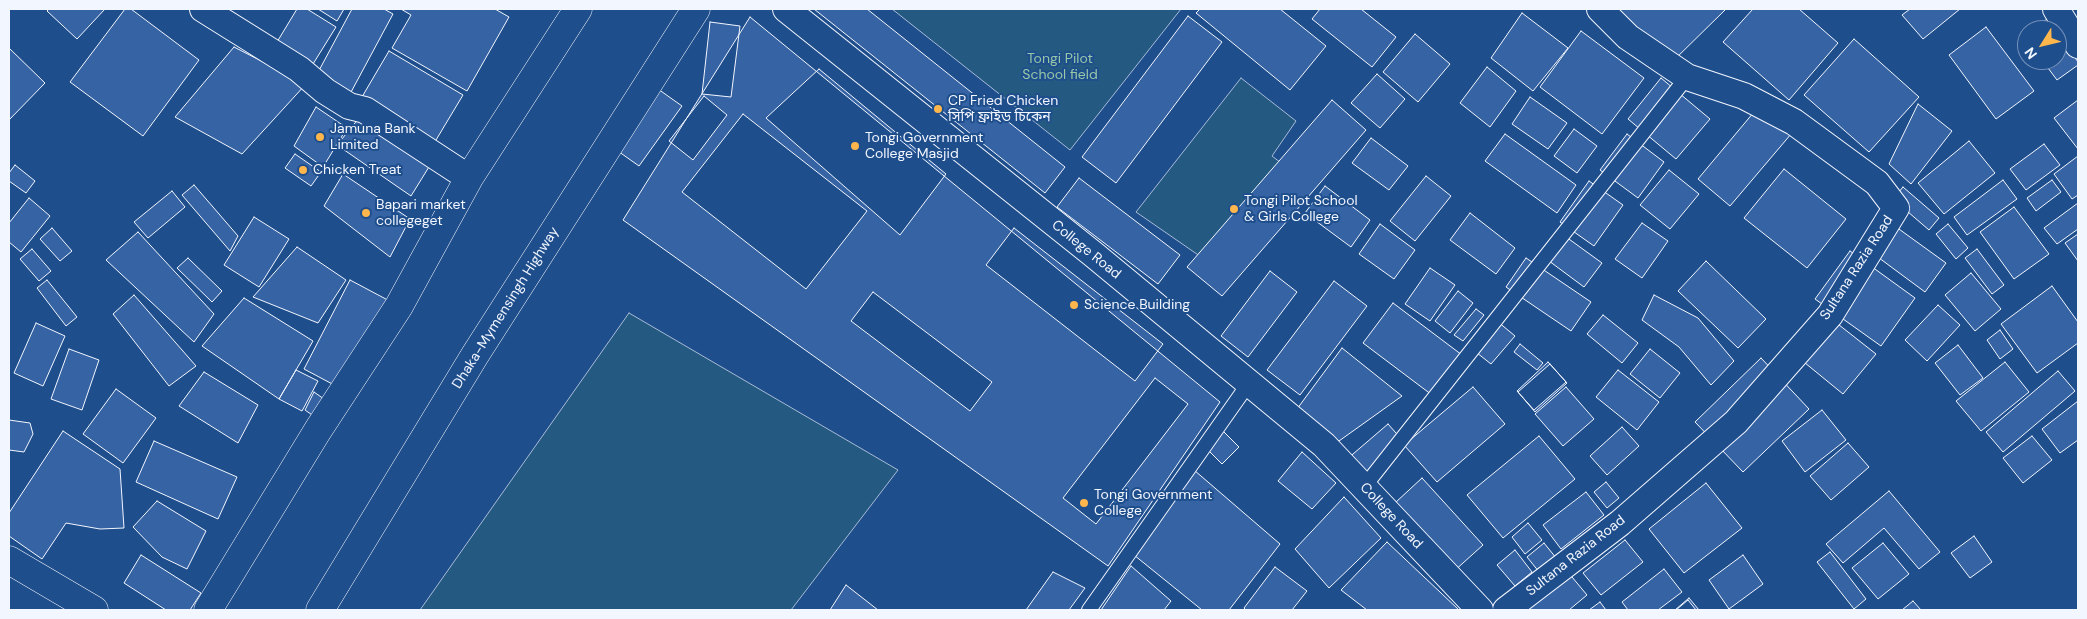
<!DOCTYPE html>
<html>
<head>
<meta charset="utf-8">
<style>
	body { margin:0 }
	#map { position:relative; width:2087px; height:619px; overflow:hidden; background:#1f4e8c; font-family:"DM Sans",sans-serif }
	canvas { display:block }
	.frame { position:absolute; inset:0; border:10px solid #f2f6ff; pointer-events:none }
	.north { position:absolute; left:2017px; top:20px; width:50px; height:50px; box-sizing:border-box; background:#1f4e8c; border:1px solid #7391ba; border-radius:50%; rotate:234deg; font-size:14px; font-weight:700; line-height:20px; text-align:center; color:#f2f6ff }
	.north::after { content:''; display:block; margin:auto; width:18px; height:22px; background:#ffb74d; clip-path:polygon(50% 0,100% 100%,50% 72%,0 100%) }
</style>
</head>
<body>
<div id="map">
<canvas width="2087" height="619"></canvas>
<div class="frame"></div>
<div class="north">N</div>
</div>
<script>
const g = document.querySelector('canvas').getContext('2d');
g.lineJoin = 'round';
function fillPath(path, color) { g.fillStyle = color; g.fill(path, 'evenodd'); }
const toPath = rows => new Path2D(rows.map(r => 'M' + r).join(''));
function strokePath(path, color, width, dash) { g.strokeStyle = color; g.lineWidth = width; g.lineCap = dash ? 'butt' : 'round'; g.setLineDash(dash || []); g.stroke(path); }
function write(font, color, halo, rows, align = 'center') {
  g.font = font + ' "DM Sans","Noto Sans Bengali",sans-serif'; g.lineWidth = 4; g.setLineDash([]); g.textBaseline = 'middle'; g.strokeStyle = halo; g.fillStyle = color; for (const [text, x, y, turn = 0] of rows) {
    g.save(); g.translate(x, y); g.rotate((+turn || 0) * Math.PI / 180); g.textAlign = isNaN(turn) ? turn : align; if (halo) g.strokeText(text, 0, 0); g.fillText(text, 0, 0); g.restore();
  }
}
const green = toPath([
	[892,9,1181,9,1070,150,892,9],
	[1241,78,1296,121,1272,156,1294,173,1220,270,1136,212,1241,78],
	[629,313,898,470,791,610,420,610,629,313]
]);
const building = toPath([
	[49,9,105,9,77,39,47,11,49,9],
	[125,9,131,9,199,60,143,136,70,82,125,9],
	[297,9,307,9,336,27,313,64,277,42,297,9],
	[318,9,344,9,337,21,318,9],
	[352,9,384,9,393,14,350,94,316,76,352,9],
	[401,9,495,9,509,17,467,91,392,48,411,15,401,9],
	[814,9,867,9,1065,167,1045,193,814,9],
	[1200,9,1280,9,1326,46,1290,90,1196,13,1200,9],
	[1320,9,1361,9,1396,37,1372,67,1312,19,1320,9],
	[1613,9,1726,9,1669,65,1613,9],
	[1753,9,1799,9,1838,43,1789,100,1723,42,1753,9],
	[1910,9,1960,9,1923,39,1902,15,1910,9],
	[1522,13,1568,48,1533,91,1491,58,1522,13],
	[1188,16,1222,42,1116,183,1082,157,1188,16],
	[750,17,1220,402,1108,566,623,220,750,17],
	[2047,19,2055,30,2032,30,2047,19],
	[710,22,740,26,731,97,702,94,710,22],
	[1986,27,2034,91,1996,119,1949,55,1986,27],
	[1581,31,1644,78,1602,134,1540,87,1581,31],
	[2057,32,2078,62,2078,65,2057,80,2042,60,2057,60,2057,32],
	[1415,34,1450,64,1418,102,1383,72,1415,34],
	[1854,39,1919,97,1869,152,1804,95,1854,39],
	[234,47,306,84,242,154,175,117,234,47],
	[9,48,45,83,9,120,9,48],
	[389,51,463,95,433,145,359,102,389,51],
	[1487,67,1516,91,1490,127,1460,103,1487,67],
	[819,69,946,174,900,235,766,118,819,69],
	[1377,74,1405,99,1380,128,1351,103,1377,74],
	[1661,78,1710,119,1676,159,1628,119,1661,78],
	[658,89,682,106,639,166,615,149,658,89],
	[704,96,727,115,693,160,669,141,704,96],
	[1530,97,1567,123,1548,149,1512,124,1530,97],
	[1332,100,1366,130,1222,296,1187,267,1332,100],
	[1764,100,1797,127,1730,206,1698,179,1764,100],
	[2078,100,2078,149,2054,118,2078,100],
	[1918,104,1952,131,1911,184,1889,164,1918,104],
	[316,107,347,128,323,167,294,146,316,107],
	[743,114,867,211,806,289,682,192,743,114],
	[359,118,432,162,411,196,337,145,359,118],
	[1574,129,1597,146,1577,173,1554,156,1574,129],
	[1505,134,1576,185,1557,213,1485,161,1505,134],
	[1627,134,1664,162,1638,198,1600,170,1627,134],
	[1371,138,1408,166,1389,190,1352,163,1371,138],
	[1969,141,1995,173,1944,214,1918,183,1969,141],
	[2044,144,2060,165,2026,190,2010,169,2044,144],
	[295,154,321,172,311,186,285,168,295,154],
	[2078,156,2078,195,2072,199,2054,174,2078,156],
	[15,165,35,181,26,193,9,181,9,173,15,165],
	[1784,169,1846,219,1807,268,1744,218,1784,169],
	[1669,170,1699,194,1670,229,1640,205,1669,170],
	[343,174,410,219,390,257,324,206,343,174],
	[1426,176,1451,196,1415,241,1390,221,1426,176],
	[1079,178,1180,255,1158,284,1057,207,1079,178],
	[2003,180,2017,199,1967,235,1954,217,2003,180],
	[2052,180,2061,192,2036,211,2027,198,2052,180],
	[1589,181,1623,205,1594,246,1560,222,1589,181],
	[194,185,238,236,230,251,182,195,194,185],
	[1325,186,1370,220,1351,247,1305,213,1325,186],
	[1903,187,1939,218,1929,230,1893,199,1903,187],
	[172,191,185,207,148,238,134,222,172,191],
	[29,198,50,216,21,252,9,242,9,223,29,198],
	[2078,203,2078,229,2057,244,2044,228,2078,203],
	[2014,207,2049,254,2014,279,1980,232,2014,207],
	[1470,213,1515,248,1496,274,1450,240,1470,213],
	[254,217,289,239,259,287,224,265,254,217],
	[1642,223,1668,241,1642,278,1615,259,1642,223],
	[1380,224,1415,250,1394,279,1359,254,1380,224],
	[1892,224,1946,263,1925,292,1871,252,1892,224],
	[1948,224,1968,248,1956,259,1936,234,1948,224],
	[52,228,72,251,60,261,40,239,52,228],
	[1014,228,1163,344,1135,381,986,265,1014,228],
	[138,232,214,314,194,342,106,260,138,232],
	[1562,234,1602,263,1584,287,1545,258,1562,234],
	[2078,234,2078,261,2065,243,2078,234],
	[297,247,346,280,318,323,253,297,297,247],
	[32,249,51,271,39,281,20,259,32,249],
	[1977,249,2004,285,1992,294,1965,258,1977,249],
	[1850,251,1915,298,1881,346,1815,299,1850,251],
	[188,258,222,291,212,302,177,268,188,258],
	[1526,258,1591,302,1571,331,1506,287,1526,258],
	[1706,261,1766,319,1738,348,1678,291,1706,261],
	[1430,268,1455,285,1430,321,1405,304,1430,268],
	[1270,271,1297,292,1248,357,1221,336,1270,271],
	[1971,273,2001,309,1975,331,1945,295,1971,273],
	[47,280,77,317,66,326,37,288,47,280],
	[350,280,399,306,353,395,304,369,350,280],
	[1334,281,1367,306,1300,395,1267,370,1334,281],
	[2052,286,2078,322,2078,343,2037,373,2001,324,2052,286],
	[1458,291,1473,303,1450,333,1435,321,1458,291],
	[873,292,992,382,970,411,851,321,873,292],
	[134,295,196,366,169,386,113,314,134,295],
	[1654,295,1698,318,1734,361,1711,385,1679,347,1642,320,1654,295],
	[244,298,313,341,279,399,202,346,244,298],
	[1393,303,1466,358,1436,398,1363,343,1393,303],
	[1938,305,1960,325,1927,361,1905,340,1938,305],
	[1476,309,1484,315,1463,341,1454,335,1476,309],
	[1820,310,1876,354,1843,394,1788,349,1820,310],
	[1603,315,1638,343,1622,363,1587,334,1603,315],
	[1491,316,1515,336,1491,364,1467,345,1491,316],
	[36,323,65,336,43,386,14,373,36,323],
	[2000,330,2013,349,2000,359,1987,340,2000,330],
	[1520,344,1543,363,1537,370,1514,352,1520,344],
	[1958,345,1983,378,1960,395,1935,363,1958,345],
	[1342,348,1402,396,1339,441,1297,409,1342,348],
	[69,349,99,360,82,410,51,399,69,349],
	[1650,349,1680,373,1660,398,1630,374,1650,349],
	[1761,358,1809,409,1743,472,1695,422,1761,358],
	[1548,362,1566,382,1534,410,1517,391,1548,362],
	[2005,362,2029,392,1981,431,1956,401,2005,362],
	[1550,364,1567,383,1535,412,1518,392,1550,364],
	[296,370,318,381,302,411,279,399,296,370],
	[1618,370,1659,402,1637,430,1596,397,1618,370],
	[2058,371,2075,391,2003,452,1986,432,2058,371],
	[204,372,258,405,238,443,179,406,204,372],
	[1155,378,1188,404,1096,524,1063,498,1155,378],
	[1473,387,1505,424,1437,482,1404,445,1473,387],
	[1566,387,1594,419,1563,446,1535,414,1566,387],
	[116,389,156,418,123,463,83,434,116,389],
	[314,392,334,406,325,424,305,410,314,392],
	[2078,401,2078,440,2060,453,2042,429,2078,401],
	[1822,410,1846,440,1805,472,1782,441,1822,410],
	[9,420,30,423,33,434,24,452,9,450,9,420],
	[1388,424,1404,442,1362,478,1346,460,1388,424],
	[1622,427,1639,446,1607,475,1590,456,1622,427],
	[1221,429,1239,447,1222,464,1204,446,1221,429],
	[63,431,120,469,124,528,100,529,66,523,42,559,9,536,9,513,63,431],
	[1539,436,1575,479,1503,538,1467,495,1539,436],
	[2032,436,2052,460,2023,483,2003,458,2032,436],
	[154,441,237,477,218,519,136,482,154,441],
	[1848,443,1869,467,1831,500,1810,476,1848,443],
	[1302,452,1336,483,1312,509,1278,481,1302,452],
	[1194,470,1280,544,1229,610,1202,610,1134,555,1194,470],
	[1422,478,1483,545,1443,581,1382,515,1422,478],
	[1606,482,1619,498,1607,508,1594,492,1606,482],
	[1706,483,1742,528,1684,573,1649,529,1706,483],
	[1889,491,1940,552,1919,569,1884,528,1843,563,1826,544,1889,491],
	[1586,492,1604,515,1561,549,1543,525,1586,492],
	[1344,497,1381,538,1329,588,1295,549,1344,497],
	[157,501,206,531,187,569,162,557,133,527,157,501],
	[1528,523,1542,540,1525,554,1512,537,1528,523],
	[1974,536,1992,562,1970,578,1951,553,1974,536],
	[1625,540,1643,562,1601,595,1583,573,1625,540],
	[1387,542,1459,610,1367,610,1341,590,1387,542],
	[1544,543,1561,564,1544,578,1527,557,1544,543],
	[1883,543,1909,574,1878,599,1852,568,1883,543],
	[1515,550,1532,572,1515,586,1497,565,1515,550],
	[1830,552,1866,599,1854,609,1817,562,1830,552],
	[141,555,201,593,190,610,166,610,124,583,141,555],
	[1743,555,1763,584,1729,609,1709,580,1743,555],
	[1131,566,1171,601,1164,610,1101,610,1131,566],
	[1275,567,1307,591,1292,610,1246,610,1244,608,1275,567],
	[1664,569,1682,592,1658,610,1628,610,1622,602,1664,569],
	[1567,571,1587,595,1569,610,1519,610,1567,571],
	[1053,572,1085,588,1069,610,1026,610,1053,572],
	[846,585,878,610,830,610,846,585],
	[1689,598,1699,610,1675,610,1689,598],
	[1688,600,1696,610,1676,610,1688,600],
	[1913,601,1921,610,1902,610,1913,601],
	[1600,602,1606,610,1589,610,1600,602]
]);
const service = toPath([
	[1364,487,1687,77],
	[1089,610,1249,383]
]);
const minor = toPath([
	[203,9,299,69,325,91,349,106,365,110,469,178],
	[786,9,1093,254,1324,445,1480,610],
	[2056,9,2078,45],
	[1506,610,1620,523,1736,422,1830,315,1896,208,1877,183,1794,122,1744,96,1687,77,1628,37,1600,9]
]);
const tertiary = toPath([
	[9,560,94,610]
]);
const trunk = toPath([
	[208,610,318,430,399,306,469,178,578,9],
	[320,610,475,355,696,9]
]);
const markers = [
	[938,109,5,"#ffb74d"],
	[320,137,5,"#ffb74d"],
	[855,146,5,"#ffb74d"],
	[303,170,5,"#ffb74d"],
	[1234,209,5,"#ffb74d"],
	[366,213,5,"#ffb74d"],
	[1074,305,5,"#ffb74d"],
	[1084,503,5,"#ffb74d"]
];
const parkNames = [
	["Tongi Pilot",1060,59],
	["School field",1060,75]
];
const poiNames = [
	["CP Fried Chicken",948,101],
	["সিপি ফ্রাইড চিকেন",948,117],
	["Jamuna Bank",330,129],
	["Limited",330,145],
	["Tongi Government",865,138],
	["College Masjid",865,154],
	["Chicken Treat",313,170],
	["Tongi Pilot School",1244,201],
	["& Girls College",1244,217],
	["Bapari market",376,205],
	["collegeget",376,221],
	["Science Building",1084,305],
	["Tongi Government",1094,495],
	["College",1094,511]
];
const streetNames = [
	["College Road",1086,250,39],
	["Sultana Razia Road",1857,268,-57],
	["Dhaka-Mymensingh Highway",506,308,-58],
	["College Road",1391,516,47],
	["Sultana Razia Road",1576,556,-38]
];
fillPath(green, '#245a82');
strokePath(green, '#a8bbd7', 1);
fillPath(building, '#3563a3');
strokePath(building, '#f2f6ff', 1);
strokePath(service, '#f2f6ff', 16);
strokePath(minor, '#f2f6ff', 28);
strokePath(tertiary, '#f2f6ff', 29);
strokePath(trunk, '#f2f6ff', 29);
strokePath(service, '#1f4e8c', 14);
strokePath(minor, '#1f4e8c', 26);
strokePath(tertiary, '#1f4e8c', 28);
strokePath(trunk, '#1f4e8c', 28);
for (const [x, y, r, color] of markers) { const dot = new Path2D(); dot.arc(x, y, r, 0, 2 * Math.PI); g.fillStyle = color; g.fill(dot); strokePath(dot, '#1f4e8c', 2); }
write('14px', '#97c8a6', '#1f4e8c', parkNames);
write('14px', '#f2f6ff', '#1f4e8c', poiNames, 'left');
write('14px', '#f2f6ff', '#1f4e8c', streetNames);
</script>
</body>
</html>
